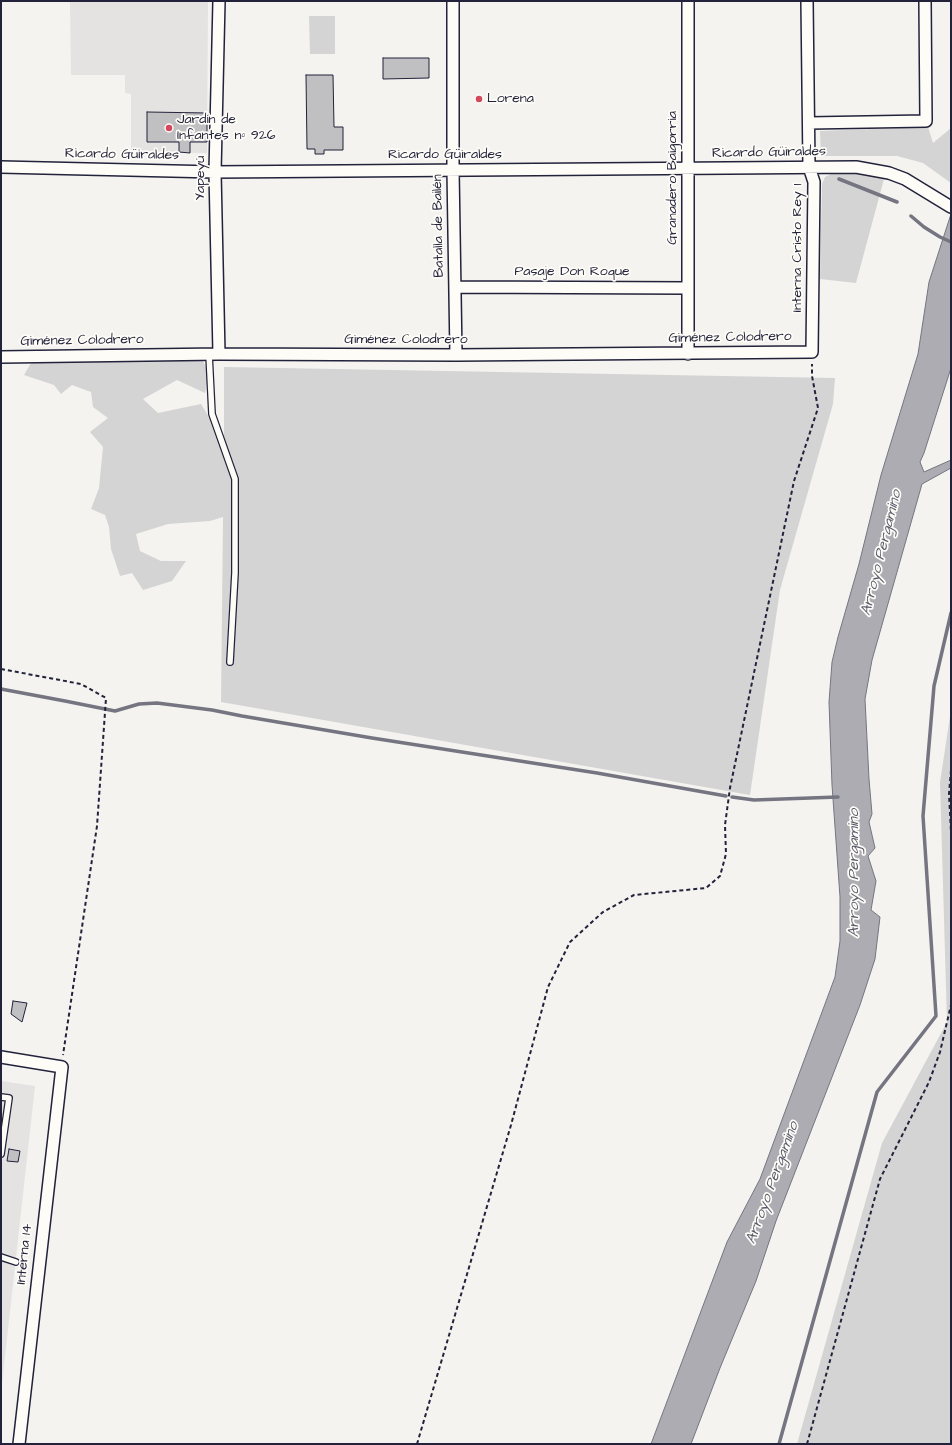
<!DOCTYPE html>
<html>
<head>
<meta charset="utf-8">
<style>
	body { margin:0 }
	#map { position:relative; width:952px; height:1445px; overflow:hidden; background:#f4f3ef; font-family:"Architects Daughter",sans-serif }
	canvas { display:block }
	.frame { position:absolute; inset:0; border:2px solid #22223b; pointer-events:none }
</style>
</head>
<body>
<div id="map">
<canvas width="952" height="1445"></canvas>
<div class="frame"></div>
</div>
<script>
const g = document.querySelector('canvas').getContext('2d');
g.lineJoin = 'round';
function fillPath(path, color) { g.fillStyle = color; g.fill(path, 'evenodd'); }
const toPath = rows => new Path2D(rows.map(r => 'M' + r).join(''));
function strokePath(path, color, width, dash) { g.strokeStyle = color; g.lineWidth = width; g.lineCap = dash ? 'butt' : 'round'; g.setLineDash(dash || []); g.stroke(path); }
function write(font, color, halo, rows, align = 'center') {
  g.font = font + ' "Architects Daughter",sans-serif'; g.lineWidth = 3.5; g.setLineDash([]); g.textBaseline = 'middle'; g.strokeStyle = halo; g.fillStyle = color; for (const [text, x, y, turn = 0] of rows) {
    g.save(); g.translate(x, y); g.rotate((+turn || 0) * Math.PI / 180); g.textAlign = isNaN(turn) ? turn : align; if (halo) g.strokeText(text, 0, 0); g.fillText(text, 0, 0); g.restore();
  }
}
const built = toPath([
	[70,1,208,1,207,153,131,152,131,94,125,93,125,75,71,75],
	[1,1081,35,1086,1,1393]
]);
const green = toPath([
	[309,16,335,16,335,54,310,54],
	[928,127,933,143,951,128,951,183,923,163,897,156,821,156,820,131],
	[831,174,860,174,884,179,856,283,820,279,822,184,825,177],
	[58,358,202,359,209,373,205,393,177,380,143,399,158,413,201,404,212,422,224,446,224,367,835,378,833,404,780,590,750,795,221,702,223,517,210,521,168,524,136,534,140,551,161,561,186,561,172,581,143,590,132,573,120,576,111,549,109,527,105,515,91,509,99,488,103,447,90,432,108,418,93,407,91,392,72,385,61,394,54,385,24,375,31,363],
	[951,710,951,1444,797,1444,882,1143,947,1022,940,782]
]);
const water = toPath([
	[951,214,951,368,924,453,920,462,924,472,951,460,951,468,922,484,872,660,865,699,869,779,872,814,869,822,875,848,868,856,876,881,871,910,880,917,875,959,860,1005,776,1221,756,1281,720,1368,691,1444,651,1444,727,1242,760,1179,835,977,840,941,840,897,832,785,829,702,832,662,838,637,859,564,881,475,918,354,929,282,951,214]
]);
const stream = toPath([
	[839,179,897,202],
	[911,216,924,227,940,237,951,242],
	[1,689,65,701,115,711,139,704,157,703,212,710,242,716,372,738,597,773,726,796],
	[732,797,754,800,838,797],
	[779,1444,877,1092,936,1016,923,816,934,686,951,613]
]);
const building = toPath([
	[383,58,429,58,429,78,383,79,383,58],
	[306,75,333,75,334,127,343,127,343,150,324,150,324,154,315,154,315,149,307,149,306,75],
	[147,112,207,113,207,142,190,142,190,153,179,152,179,142,147,142,147,112],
	[13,1001,27,1003,22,1022,11,1014,13,1001],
	[9,1149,20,1151,18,1162,7,1161,9,1149]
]);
const path = toPath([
	[1,669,81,684,106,698,97,826,63,1055],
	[951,770,949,794,951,832],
	[417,1444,511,1125,548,987,570,942,603,912,634,895,706,888,720,876,726,854,725,825,730,788,794,481,818,408,812,376,812,364],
	[807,1444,880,1179,929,1082,940,1052,951,1005]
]);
const service = toPath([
	[209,354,212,414,235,479,235,573,230,662],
	[1,1097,9,1098,1,1154],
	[1,1257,16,1262]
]);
const minor = toPath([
	[453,1,453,170,456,355],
	[809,123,926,121,925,1],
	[1,167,215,172,856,167,889,173,905,179,951,207],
	[455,287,688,288],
	[219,354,215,172,219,1],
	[688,354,688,1],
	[1,357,219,354,456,355,812,352,814,182,809,167,807,1],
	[1,1057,62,1067,19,1444]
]);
const markers = [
	[479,99,4,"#d1495b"],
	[169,128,4,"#d1495b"]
];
const poiNames = [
	["Lorena",487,99],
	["Jardín de",177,120],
	["Infantes nº 926",177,136]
];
const streetNames = [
	["Ricardo Güiraldes",769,153,-1],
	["Ricardo Güiraldes",122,155,1],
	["Ricardo Güiraldes",445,155],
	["Yapeyú",201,178,-90],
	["Granadero Baigorria",673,178,-90],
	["Batalla de Bailén",439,226,-91],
	["Interna Cristo Rey 1",798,248,-90],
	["Pasaje Don Roque",572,272],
	["Giménez Colodrero",730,338,-1],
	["Giménez Colodrero",406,340],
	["Giménez Colodrero",82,341,-1],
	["Interna 14",25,1254,-84]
];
const waterNames = [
	["Arroyo Pergamino",882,553,-76],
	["Arroyo Pergamino",855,873,-90],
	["Arroyo Pergamino",773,1183,-70]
];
fillPath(built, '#e4e3e2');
fillPath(green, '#d5d4d5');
fillPath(water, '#acacb2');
strokePath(water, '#757582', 1);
strokePath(stream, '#757582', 3.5);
fillPath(building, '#c0bfc2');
strokePath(building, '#22223b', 1);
strokePath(service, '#22223b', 8);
strokePath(minor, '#22223b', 14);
strokePath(path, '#22223b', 2, [4, 3]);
strokePath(service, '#fdfcf7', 5.5);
strokePath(minor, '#fdfcf7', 11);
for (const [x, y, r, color] of markers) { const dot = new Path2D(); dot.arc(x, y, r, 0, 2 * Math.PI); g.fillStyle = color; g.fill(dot); strokePath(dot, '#fdfcf7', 1.5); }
write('14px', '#22223b', '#fdfcf7', poiNames, 'left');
write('14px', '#22223b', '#fdfcf7', streetNames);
write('italic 15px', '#59596b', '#fdfcf7', waterNames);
</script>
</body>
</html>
